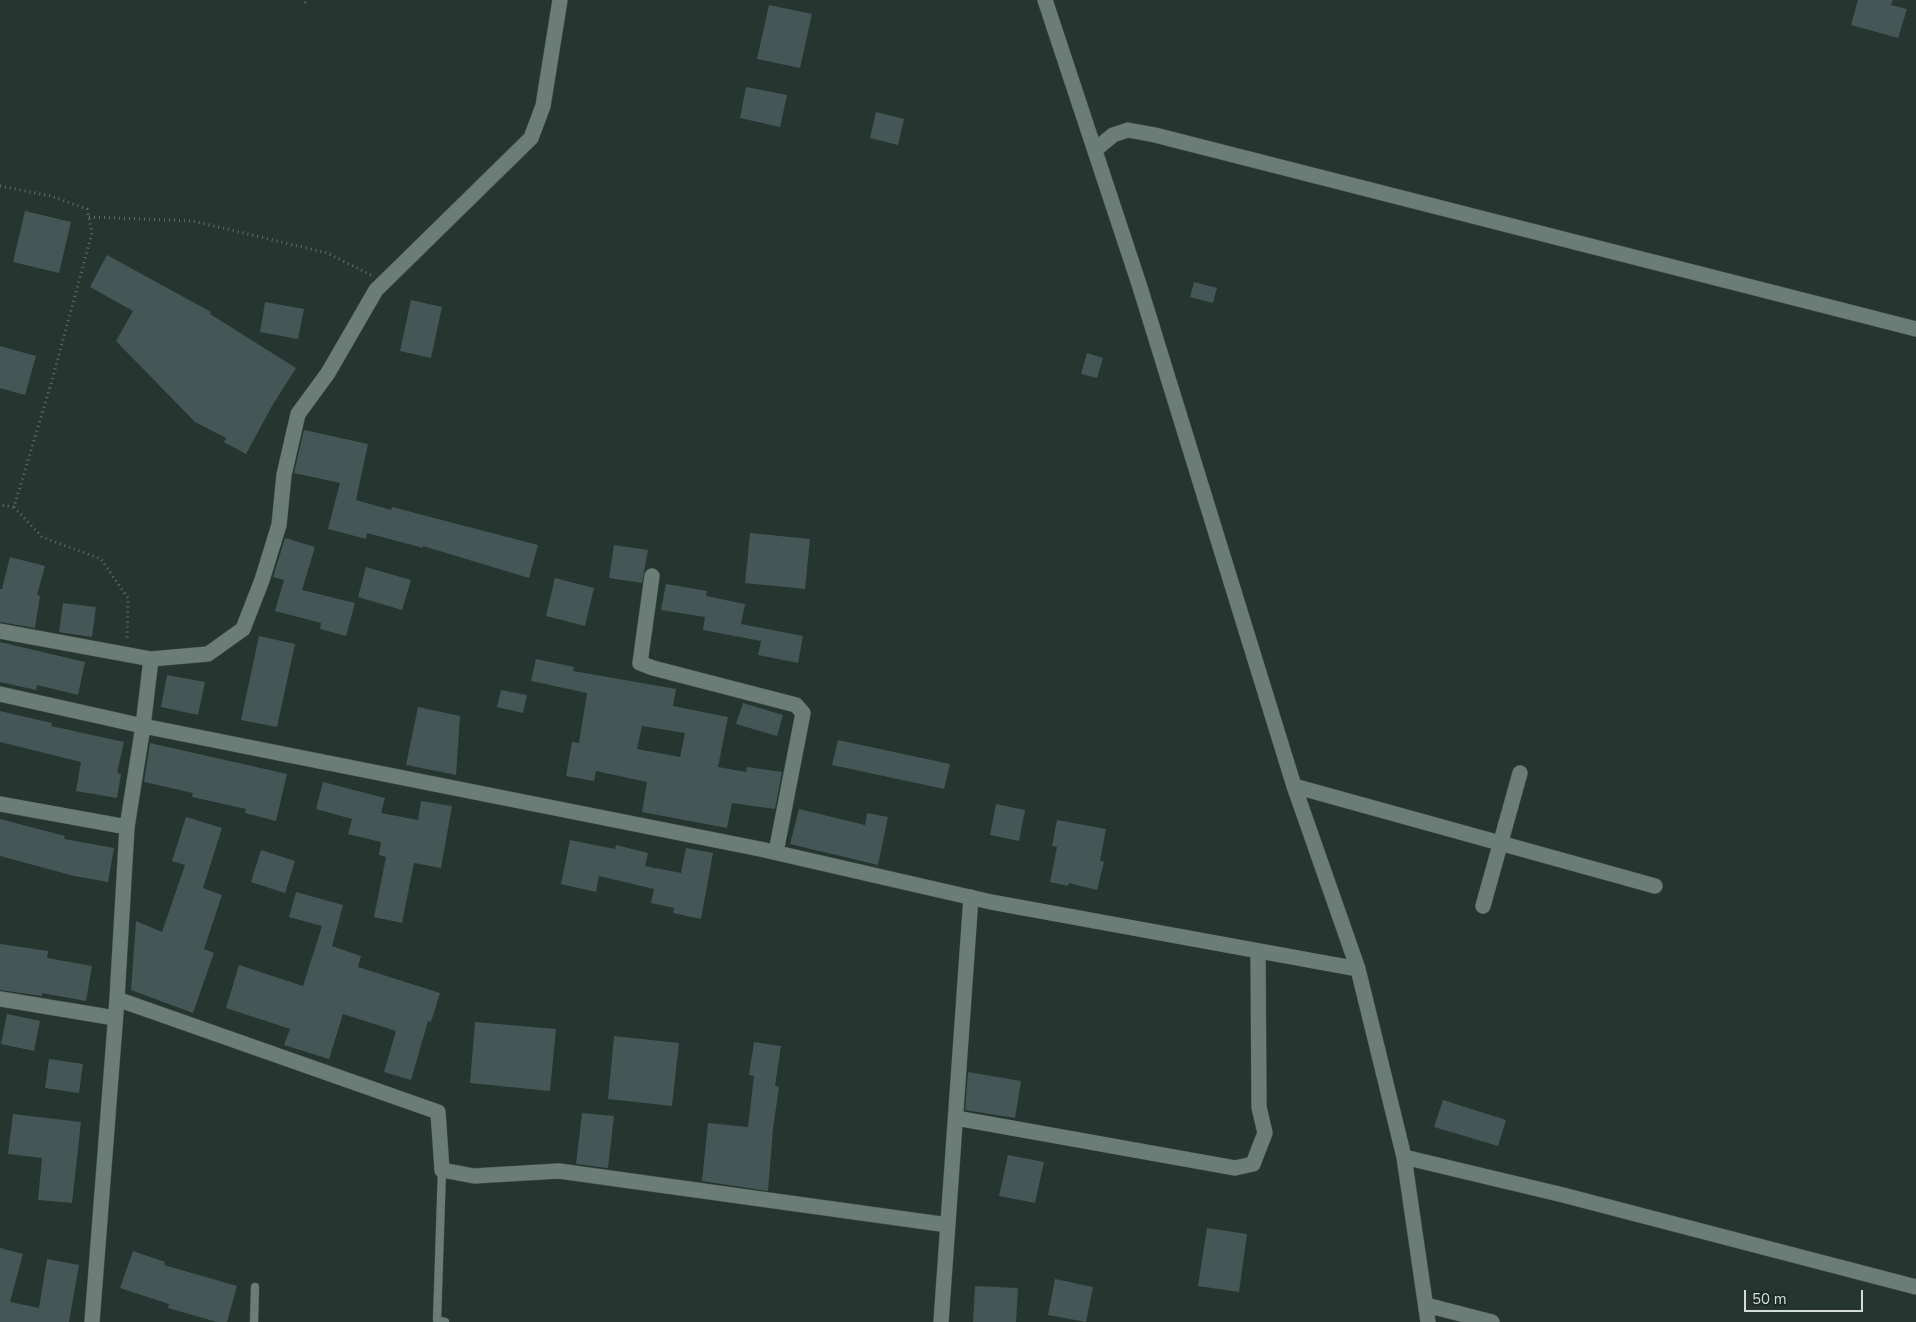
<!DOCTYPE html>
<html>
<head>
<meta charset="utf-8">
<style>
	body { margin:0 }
	#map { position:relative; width:1916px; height:1322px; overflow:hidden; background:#273530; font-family:"Nunito Sans",sans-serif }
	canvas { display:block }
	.scale { position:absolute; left:1744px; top:1290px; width:119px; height:22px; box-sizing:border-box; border:2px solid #d4ddd9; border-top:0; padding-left:6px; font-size:15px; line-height:18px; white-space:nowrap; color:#d4ddd9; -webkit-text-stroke:4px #1d2b26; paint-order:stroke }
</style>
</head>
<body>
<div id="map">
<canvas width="1916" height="1322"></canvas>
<div class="scale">50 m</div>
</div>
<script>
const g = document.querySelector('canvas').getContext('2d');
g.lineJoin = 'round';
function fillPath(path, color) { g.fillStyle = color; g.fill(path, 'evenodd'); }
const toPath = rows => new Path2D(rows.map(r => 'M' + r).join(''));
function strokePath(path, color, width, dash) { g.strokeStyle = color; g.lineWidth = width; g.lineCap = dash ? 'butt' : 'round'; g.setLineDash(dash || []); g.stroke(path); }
const building = toPath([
	[1858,0,1893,0,1891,5,1907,9,1898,38,1851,25],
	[769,5,812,14,800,68,757,59],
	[746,87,787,95,780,127,740,118],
	[876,112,904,119,898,145,870,138],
	[25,211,71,222,59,273,13,262],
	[107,255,211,312,210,314,296,368,272,406,246,454,224,442,226,438,195,422,116,341,133,311,90,287],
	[1194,282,1217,288,1213,303,1190,297],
	[411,300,442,307,431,358,400,351],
	[265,302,304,309,298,339,260,332],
	[0,346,36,356,25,395,0,388],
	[1087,353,1103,358,1097,378,1081,374],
	[304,430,368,444,356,500,391,510,392,507,538,545,529,578,423,546,423,548,367,533,366,539,328,529,340,483,294,473],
	[750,533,810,539,805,589,745,583],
	[285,538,315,547,302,590,355,603,346,636,320,629,321,623,275,611,284,580,273,577],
	[614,545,648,550,642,583,609,578],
	[10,557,45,566,37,595,40,596,35,628,0,622,0,589,2,589],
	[366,567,411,580,402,610,358,597],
	[555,578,594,588,585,626,546,616],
	[666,584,707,591,706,596,745,604,741,624,803,636,798,663,758,655,761,641,703,630,705,617,661,610],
	[63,603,96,607,92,637,59,632],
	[259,636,295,644,277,727,241,720],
	[0,642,85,662,78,695,37,685,36,690,0,682],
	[536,659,574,667,573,671,676,689,673,706,728,717,718,767,746,772,747,767,782,772,775,809,732,803,727,828,642,812,647,782,596,771,594,781,566,776,572,742,579,743,587,693,531,681],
	[642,726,685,733,680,757,637,749],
	[167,675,205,682,198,715,161,707],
	[501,690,527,695,523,713,497,707],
	[743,703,783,715,777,736,736,724],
	[418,707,460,716,456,775,406,765],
	[0,711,52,723,51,726,124,742,117,773,121,774,117,798,76,791,81,762,0,742],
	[838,740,950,764,944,789,832,765],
	[150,743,287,774,276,821,245,813,246,809,192,797,193,793,144,782],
	[323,782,385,798,381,813,418,820,421,801,452,806,441,868,414,863,402,923,374,917,386,857,379,855,381,842,348,834,352,819,316,809],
	[996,804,1025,810,1019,841,990,835],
	[799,809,865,825,867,813,888,817,878,865,790,844],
	[186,817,222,828,203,888,222,895,204,949,214,953,193,1013,131,990,136,921,162,932,185,865,172,861],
	[0,819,65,836,64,839,114,848,108,882,74,876,0,856],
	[1057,820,1106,829,1100,861,1104,862,1097,890,1069,883,1068,886,1050,882,1057,847,1052,846],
	[570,840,615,849,616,845,648,853,645,866,681,873,686,848,713,853,701,919,673,913,674,908,651,903,654,889,599,876,596,892,561,884],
	[261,850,295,861,285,893,251,882],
	[296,892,343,905,332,946,361,956,358,967,440,993,431,1022,428,1021,411,1080,384,1072,396,1031,343,1014,329,1059,284,1045,290,1029,226,1008,239,965,303,986,322,926,289,917],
	[0,944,48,951,47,958,92,966,86,1001,42,993,42,996,0,990],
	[7,1014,40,1021,34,1051,1,1044],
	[475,1022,556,1029,550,1091,470,1083],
	[614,1036,679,1043,672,1106,608,1099],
	[754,1042,781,1046,775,1086,779,1087,773,1129,768,1191,702,1181,708,1123,748,1127,754,1076,749,1075],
	[49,1059,83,1064,79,1093,45,1088],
	[968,1072,1021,1081,1015,1118,965,1110],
	[1443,1100,1506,1120,1498,1146,1434,1127],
	[582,1113,614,1116,608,1168,576,1164],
	[13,1114,81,1122,72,1203,38,1200,42,1158,8,1154],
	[1008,1155,1044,1162,1035,1203,999,1196],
	[1207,1228,1247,1234,1239,1292,1198,1286],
	[0,1248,23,1254,10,1302,39,1308,47,1259,79,1265,69,1322,0,1322],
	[133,1251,165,1262,164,1265,237,1286,227,1322,217,1322,168,1308,169,1304,120,1288],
	[1055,1279,1093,1287,1086,1322,1048,1315],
	[975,1286,1018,1288,1016,1322,973,1322]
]);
const path = toPath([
	[305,3,306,0],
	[0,186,51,196,87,209,92,233,51,384,14,507,0,505],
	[89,217,193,221,327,253,371,275],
	[14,507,42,537,101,559,128,598,127,641]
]);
const service = toPath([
	[442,1170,437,1320,445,1322],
	[254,1322,255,1287]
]);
const minor = toPath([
	[1045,0,1139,284,1294,786,1358,969,1404,1157,1428,1322],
	[1095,150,1113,135,1128,130,1155,135,1916,329],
	[652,576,640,663,653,668,796,705,803,713,776,852],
	[0,631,151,659,208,654,243,629,262,580,279,525,284,475,298,414,328,373,376,290,531,138,543,106,560,0],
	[0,694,143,726,760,849,991,902,1358,969],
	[1294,786,1655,886],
	[0,804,127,827],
	[1483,906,1520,773],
	[0,999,115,1018],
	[117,999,438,1112,442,1170,474,1176,559,1171,948,1225],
	[956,1118,1235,1168,1253,1164,1265,1133,1259,1107,1258,952],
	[1404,1157,1563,1195,1916,1287],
	[1426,1305,1492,1322],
	[92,1322,117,999,127,827,143,726,151,659],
	[941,1322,971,897]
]);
fillPath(building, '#445656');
strokePath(service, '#46534e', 9);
strokePath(minor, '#46534e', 16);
strokePath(path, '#626e6a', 3, [1, 4]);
strokePath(service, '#6c7c76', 8);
strokePath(minor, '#6c7c76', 15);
</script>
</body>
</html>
